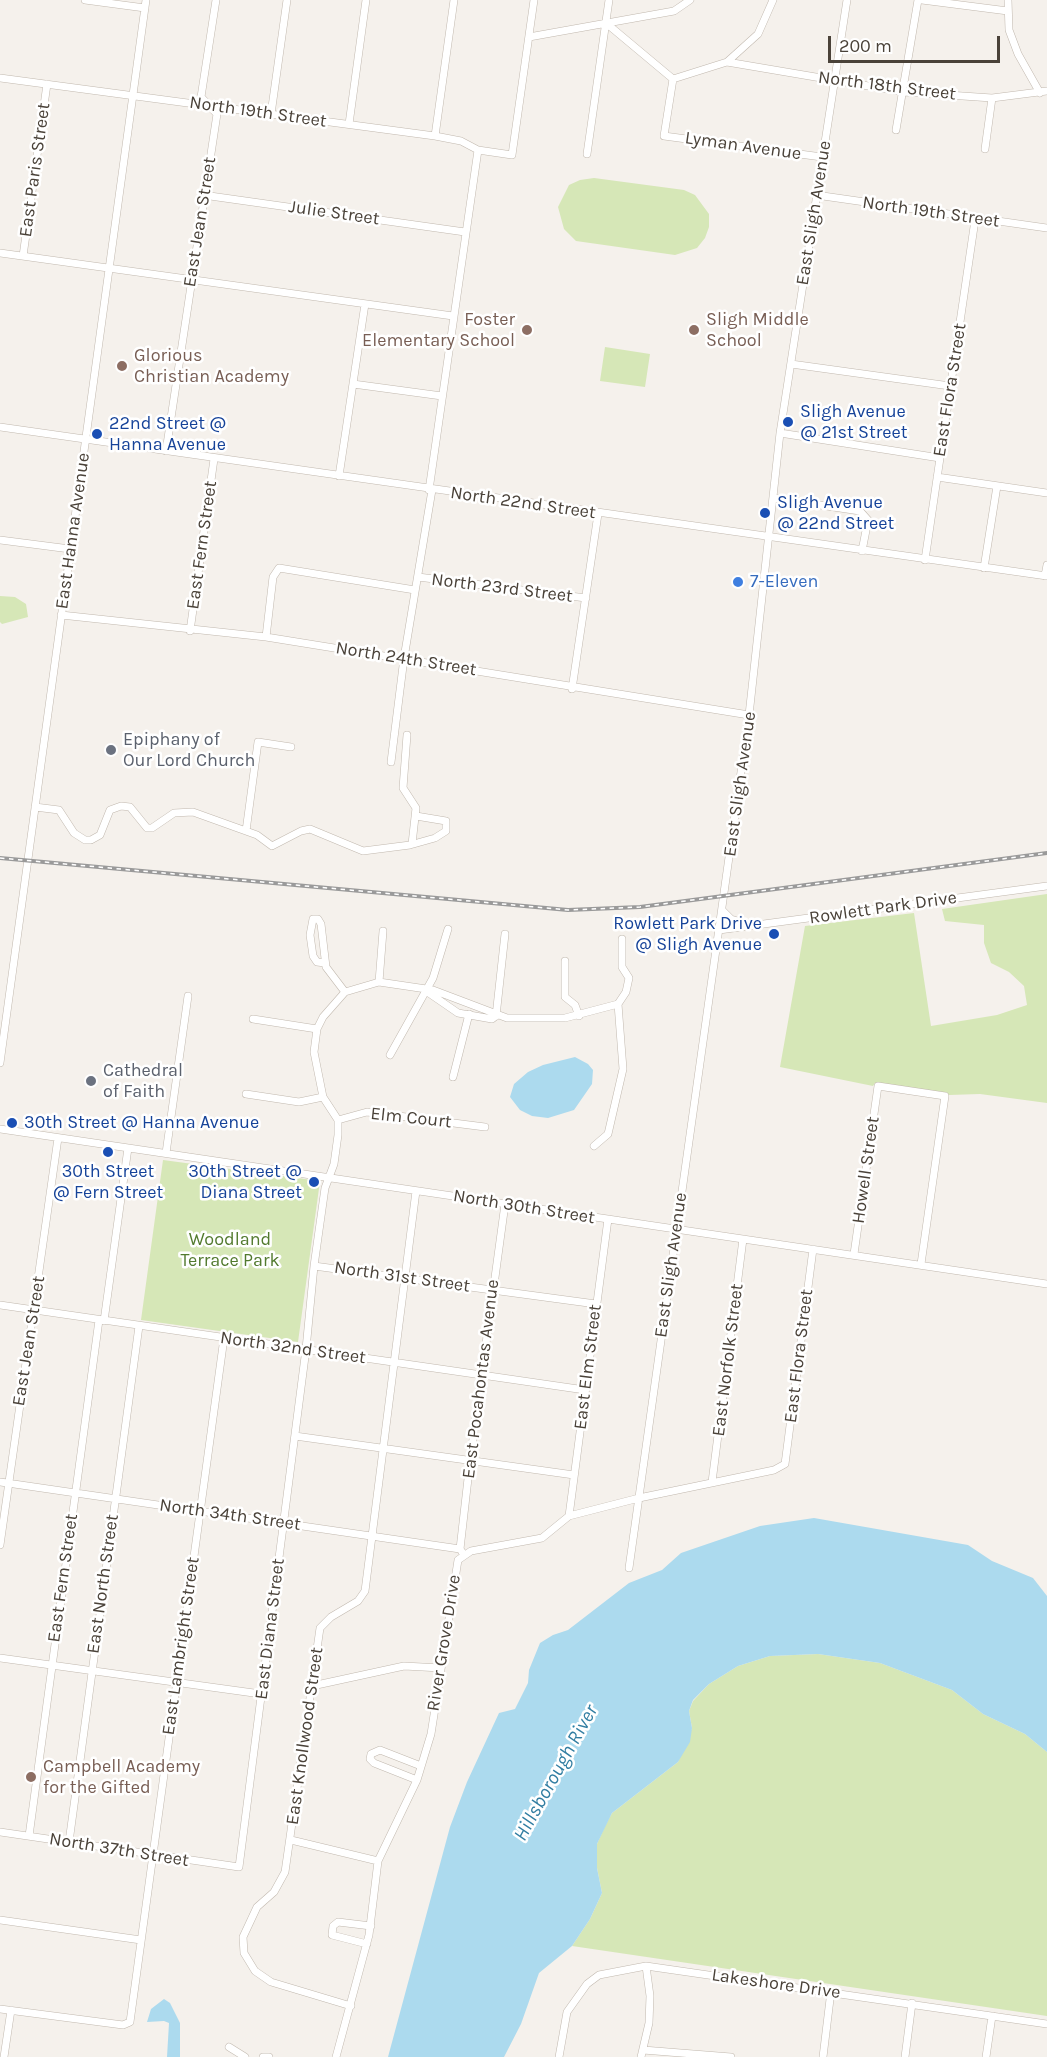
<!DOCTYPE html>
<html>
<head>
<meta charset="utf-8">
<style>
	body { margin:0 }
	#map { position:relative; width:1047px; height:2057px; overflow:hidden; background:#f5f1ec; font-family:Karla,sans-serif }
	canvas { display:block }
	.scale { position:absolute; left:828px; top:36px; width:172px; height:27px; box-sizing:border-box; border:3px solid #4a4239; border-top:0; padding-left:8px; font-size:18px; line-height:21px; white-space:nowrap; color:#4a4239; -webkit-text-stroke:4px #fff; paint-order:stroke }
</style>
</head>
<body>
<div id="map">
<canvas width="1047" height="2057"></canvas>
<div class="scale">200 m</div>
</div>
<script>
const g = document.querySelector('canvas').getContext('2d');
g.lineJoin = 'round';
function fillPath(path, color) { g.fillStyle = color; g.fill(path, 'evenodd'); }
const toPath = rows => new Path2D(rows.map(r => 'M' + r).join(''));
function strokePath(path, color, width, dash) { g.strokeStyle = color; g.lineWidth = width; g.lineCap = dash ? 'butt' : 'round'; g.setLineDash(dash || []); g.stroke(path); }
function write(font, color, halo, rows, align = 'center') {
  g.font = font + ' Karla,sans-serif'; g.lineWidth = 5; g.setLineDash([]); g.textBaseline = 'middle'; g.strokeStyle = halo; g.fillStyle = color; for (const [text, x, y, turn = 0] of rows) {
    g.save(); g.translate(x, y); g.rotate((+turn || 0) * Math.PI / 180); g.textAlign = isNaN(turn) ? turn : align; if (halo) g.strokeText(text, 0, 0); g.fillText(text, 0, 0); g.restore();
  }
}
const green = toPath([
	[594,178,684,190,695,195,709,214,709,227,705,238,697,248,675,255,576,241,564,229,558,207,569,185,580,180],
	[605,347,650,354,645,387,600,381],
	[0,596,15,597,26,604,28,617,2,624,0,622],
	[1047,894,1047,1103,980,1094,949,1095,875,1083,873,1086,780,1067,805,926,914,913,931,1026,997,1015,1027,1005,1024,986,1009,972,991,963,984,943,984,925,945,921,942,909],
	[163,1160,320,1181,298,1342,141,1320],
	[818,1654,880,1663,952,1690,983,1714,1025,1734,1047,1752,1047,2016,572,1946,590,1919,602,1893,597,1868,597,1844,605,1826,612,1813,678,1762,692,1728,689,1711,693,1701,709,1684,738,1666,770,1656]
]);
const water = toPath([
	[575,1057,588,1064,593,1070,592,1084,574,1110,548,1118,532,1116,520,1110,510,1097,514,1084,528,1072,543,1065],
	[814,1518,968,1545,992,1561,1033,1578,1047,1596,1047,1752,1025,1734,983,1714,952,1690,880,1663,818,1654,770,1656,738,1666,709,1684,693,1700,689,1711,692,1728,690,1742,678,1762,612,1813,597,1844,597,1868,602,1893,590,1919,572,1946,539,1973,521,2024,504,2057,388,2057,450,1827,467,1782,499,1713,515,1709,528,1683,529,1670,540,1643,553,1635,568,1630,629,1583,662,1570,681,1553,760,1526],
	[164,1999,170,2003,180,2023,180,2057,167,2057,169,2023,164,2021,147,2022,151,2009]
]);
const minor = toPath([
	[85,0,145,8],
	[922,0,1008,11],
	[1008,0,1009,30,1018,54,1040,93],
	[606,23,673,79,664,136,822,157],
	[529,37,674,11,690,0],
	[727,62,904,92,992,98,1047,91],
	[0,78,435,136,461,141,478,150,512,155,534,0],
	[673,79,727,62,758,34,773,0],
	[271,114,287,0],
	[349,124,366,0],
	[896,130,918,0],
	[435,136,454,0],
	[985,149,992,98],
	[587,154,609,0],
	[203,195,465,232],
	[816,195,1047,228],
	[0,253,453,316],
	[23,256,47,84],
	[791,364,950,386],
	[353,384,442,396],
	[0,427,1047,576],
	[780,433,940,458],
	[166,451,217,114,201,97,216,0],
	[339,476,365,304],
	[937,477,1047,493],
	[429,490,478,150],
	[773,498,860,511,868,520,862,551],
	[0,540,70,549],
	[925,560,975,220],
	[984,568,997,486],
	[1045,576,1047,565],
	[418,577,586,598],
	[61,615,266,637,749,715],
	[190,631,214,459],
	[266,637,273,577,279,568,415,590],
	[572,689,598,514],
	[407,735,403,788,416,808,412,844],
	[391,762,404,658,432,490],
	[35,807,59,810,74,833,85,840,91,840,100,835,110,810,121,806,130,807,147,828,152,828,174,813,193,812,257,835,272,846,301,831,310,829,363,851,410,845,435,838,446,831,446,821,416,816],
	[246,831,258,742,291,747],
	[722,910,731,919,747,924],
	[719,930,1047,886],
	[565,961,565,997,575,1005,579,1016],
	[325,963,317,962,313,956,310,935,313,919,318,919,321,924,326,967,345,992],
	[379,982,383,931],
	[426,991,458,1013,492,1019,496,1016],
	[618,1004,626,992,629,978,622,967,622,939],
	[496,1016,505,934],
	[253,1019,317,1029],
	[390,1055,433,978,448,929],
	[0,1063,146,0],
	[453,1077,469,1014],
	[246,1094,299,1102,323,1097],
	[338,1120,367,1112,485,1127],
	[0,1129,1047,1284],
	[594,1146,608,1134,623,1069,618,1004],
	[166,1153,188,996],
	[854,1254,878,1086,945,1096,921,1264],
	[314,1266,596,1304],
	[0,1305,585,1390],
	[104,1321,128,1148],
	[295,1436,574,1475],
	[0,1482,460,1549],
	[712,1482,743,1239],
	[569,1516,608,1219],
	[0,1545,58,1138],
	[462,1552,460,1549,470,1461,505,1204],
	[629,1568,749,715,780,433,847,0],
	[0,1658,261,1694],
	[312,1686,404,1666,441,1668],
	[417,1780,374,1763,370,1759,371,1754,380,1750,421,1766],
	[0,1832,239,1867,306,1349,314,1266,325,1188,334,1164,338,1135,338,1120,323,1097,314,1052,317,1029,323,1017,345,992,379,982,433,990,507,1018,565,1018,618,1004],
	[29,1836,99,1320],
	[291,1840,378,1861],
	[69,1842,139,1326],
	[0,1920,141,1940],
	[367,1944,332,1935,333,1926,338,1922,371,1926],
	[351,2006,271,1982,255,1971,244,1953,243,1937,257,1907,274,1892,285,1872,320,1628,331,1617,358,1601,365,1591,416,1191],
	[0,2009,123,2025,130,2022,224,1338],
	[229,2047,245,2057],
	[643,2050,731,2057],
	[4,2057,11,2010],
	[263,2057,269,2057],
	[336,2057,369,1935,378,1861,417,1780,431,1734,458,1560,471,1551,542,1538,569,1516,639,1498,774,1470,785,1464,813,1249],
	[559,2057,567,2012,587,1984,599,1975,646,1966,1047,2024],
	[641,2057,649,2023,650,1996,646,1966],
	[823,2057,831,1991],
	[905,2057,912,2003],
	[986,2057,992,2016]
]);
const rail = toPath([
	[0,858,568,910,640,907,1047,853]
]);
const markers = [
	[527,330,6,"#8d6e63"],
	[694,330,6,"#8d6e63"],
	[122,366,6,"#8d6e63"],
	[788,422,6,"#1a4fb4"],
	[97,434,6,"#1a4fb4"],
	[765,513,6,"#1a4fb4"],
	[738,582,6,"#3f7fe0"],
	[111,750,6,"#6b7280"],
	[774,934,6,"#1a4fb4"],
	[91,1081,6,"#6b7280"],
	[12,1123,6,"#1a4fb4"],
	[108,1152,6,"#1a4fb4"],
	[314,1182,6,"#1a4fb4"],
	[31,1777,6,"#8d6e63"]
];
const streetNames = [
	["North 18th Street",887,86,7],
	["North 19th Street",258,112,8],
	["Lyman Avenue",743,146,8],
	["East Paris Street",35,170,-82],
	["North 19th Street",931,212,8],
	["Julie Street",334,213,8],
	["East Sligh Avenue",814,213,-81],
	["East Jean Street",200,222,-81],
	["East Flora Street",950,390,-81],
	["North 22nd Street",523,503,8],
	["East Hanna Avenue",73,531,-82],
	["East Fern Street",202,545,-82],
	["North 23rd Street",502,588,7],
	["North 24th Street",406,659,9],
	["East Sligh Avenue",740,784,-82],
	["Rowlett Park Drive",883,908,-8],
	["Elm Court",411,1118,6],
	["Howell Street",866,1170,-82],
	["North 30th Street",524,1207,9],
	["East Sligh Avenue",671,1265,-82],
	["North 31st Street",402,1277,8],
	["East Jean Street",29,1341,-81],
	["North 32nd Street",293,1348,8],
	["East Flora Street",799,1356,-83],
	["East Norfolk Street",728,1360,-83],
	["East Elm Street",588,1367,-83],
	["East Pocahontas Avenue",481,1379,-83],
	["North 34th Street",230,1515,8],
	["East Fern Street",63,1578,-82],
	["East North Street",103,1584,-82],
	["East Diana Street",270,1629,-83],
	["River Grove Drive",444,1643,-81],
	["East Lambright Street",181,1646,-82],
	["East Knollwood Street",305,1736,-82],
	["North 37th Street",119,1850,9],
	["Lakeshore Drive",776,1984,8]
];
const educationNames = [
	["Foster",515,320,"right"],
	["Elementary School",515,341,"right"],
	["Sligh Middle",706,320],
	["School",706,341],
	["Glorious",134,356],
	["Christian Academy",134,377],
	["Campbell Academy",43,1767],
	["for the Gifted",43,1788]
];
const transitNames = [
	["Sligh Avenue",800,412],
	["@ 21st Street",800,433],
	["22nd Street @",109,424],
	["Hanna Avenue",109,445],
	["Sligh Avenue",777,503],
	["@ 22nd Street",777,524],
	["Rowlett Park Drive",762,924,"right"],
	["@ Sligh Avenue",762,945,"right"],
	["30th Street @ Hanna Avenue",24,1123],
	["30th Street",108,1172,"center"],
	["@ Fern Street",108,1193,"center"],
	["30th Street @",302,1172,"right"],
	["Diana Street",302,1193,"right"]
];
const shopNames = [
	["7-Eleven",750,582]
];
const worshipNames = [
	["Epiphany of",123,740],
	["Our Lord Church",123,761],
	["Cathedral",103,1071],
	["of Faith",103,1092]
];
const parkNames = [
	["Woodland",230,1240],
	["Terrace Park",230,1261]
];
const waterNames = [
	["Hillsborough River",556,1773,-61]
];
fillPath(green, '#d6e7b7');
fillPath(water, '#acdaee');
strokePath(minor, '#c1b8ae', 8);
strokePath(minor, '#fff', 7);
strokePath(rail, '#9a9a9a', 4);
strokePath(rail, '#fff', 1.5, [4.5]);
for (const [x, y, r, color] of markers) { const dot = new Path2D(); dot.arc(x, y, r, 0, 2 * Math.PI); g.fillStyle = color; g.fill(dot); strokePath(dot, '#fff', 2); }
write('18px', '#4a4239', '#fff', streetNames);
write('18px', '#785e54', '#fff', educationNames, 'left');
write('18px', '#164399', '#fff', transitNames, 'left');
write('18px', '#366cbe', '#fff', shopNames, 'left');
write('18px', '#5b616d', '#fff', worshipNames, 'left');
write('18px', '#527a2e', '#fff', parkNames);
write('italic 20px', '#327ea2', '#fff', waterNames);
</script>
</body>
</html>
